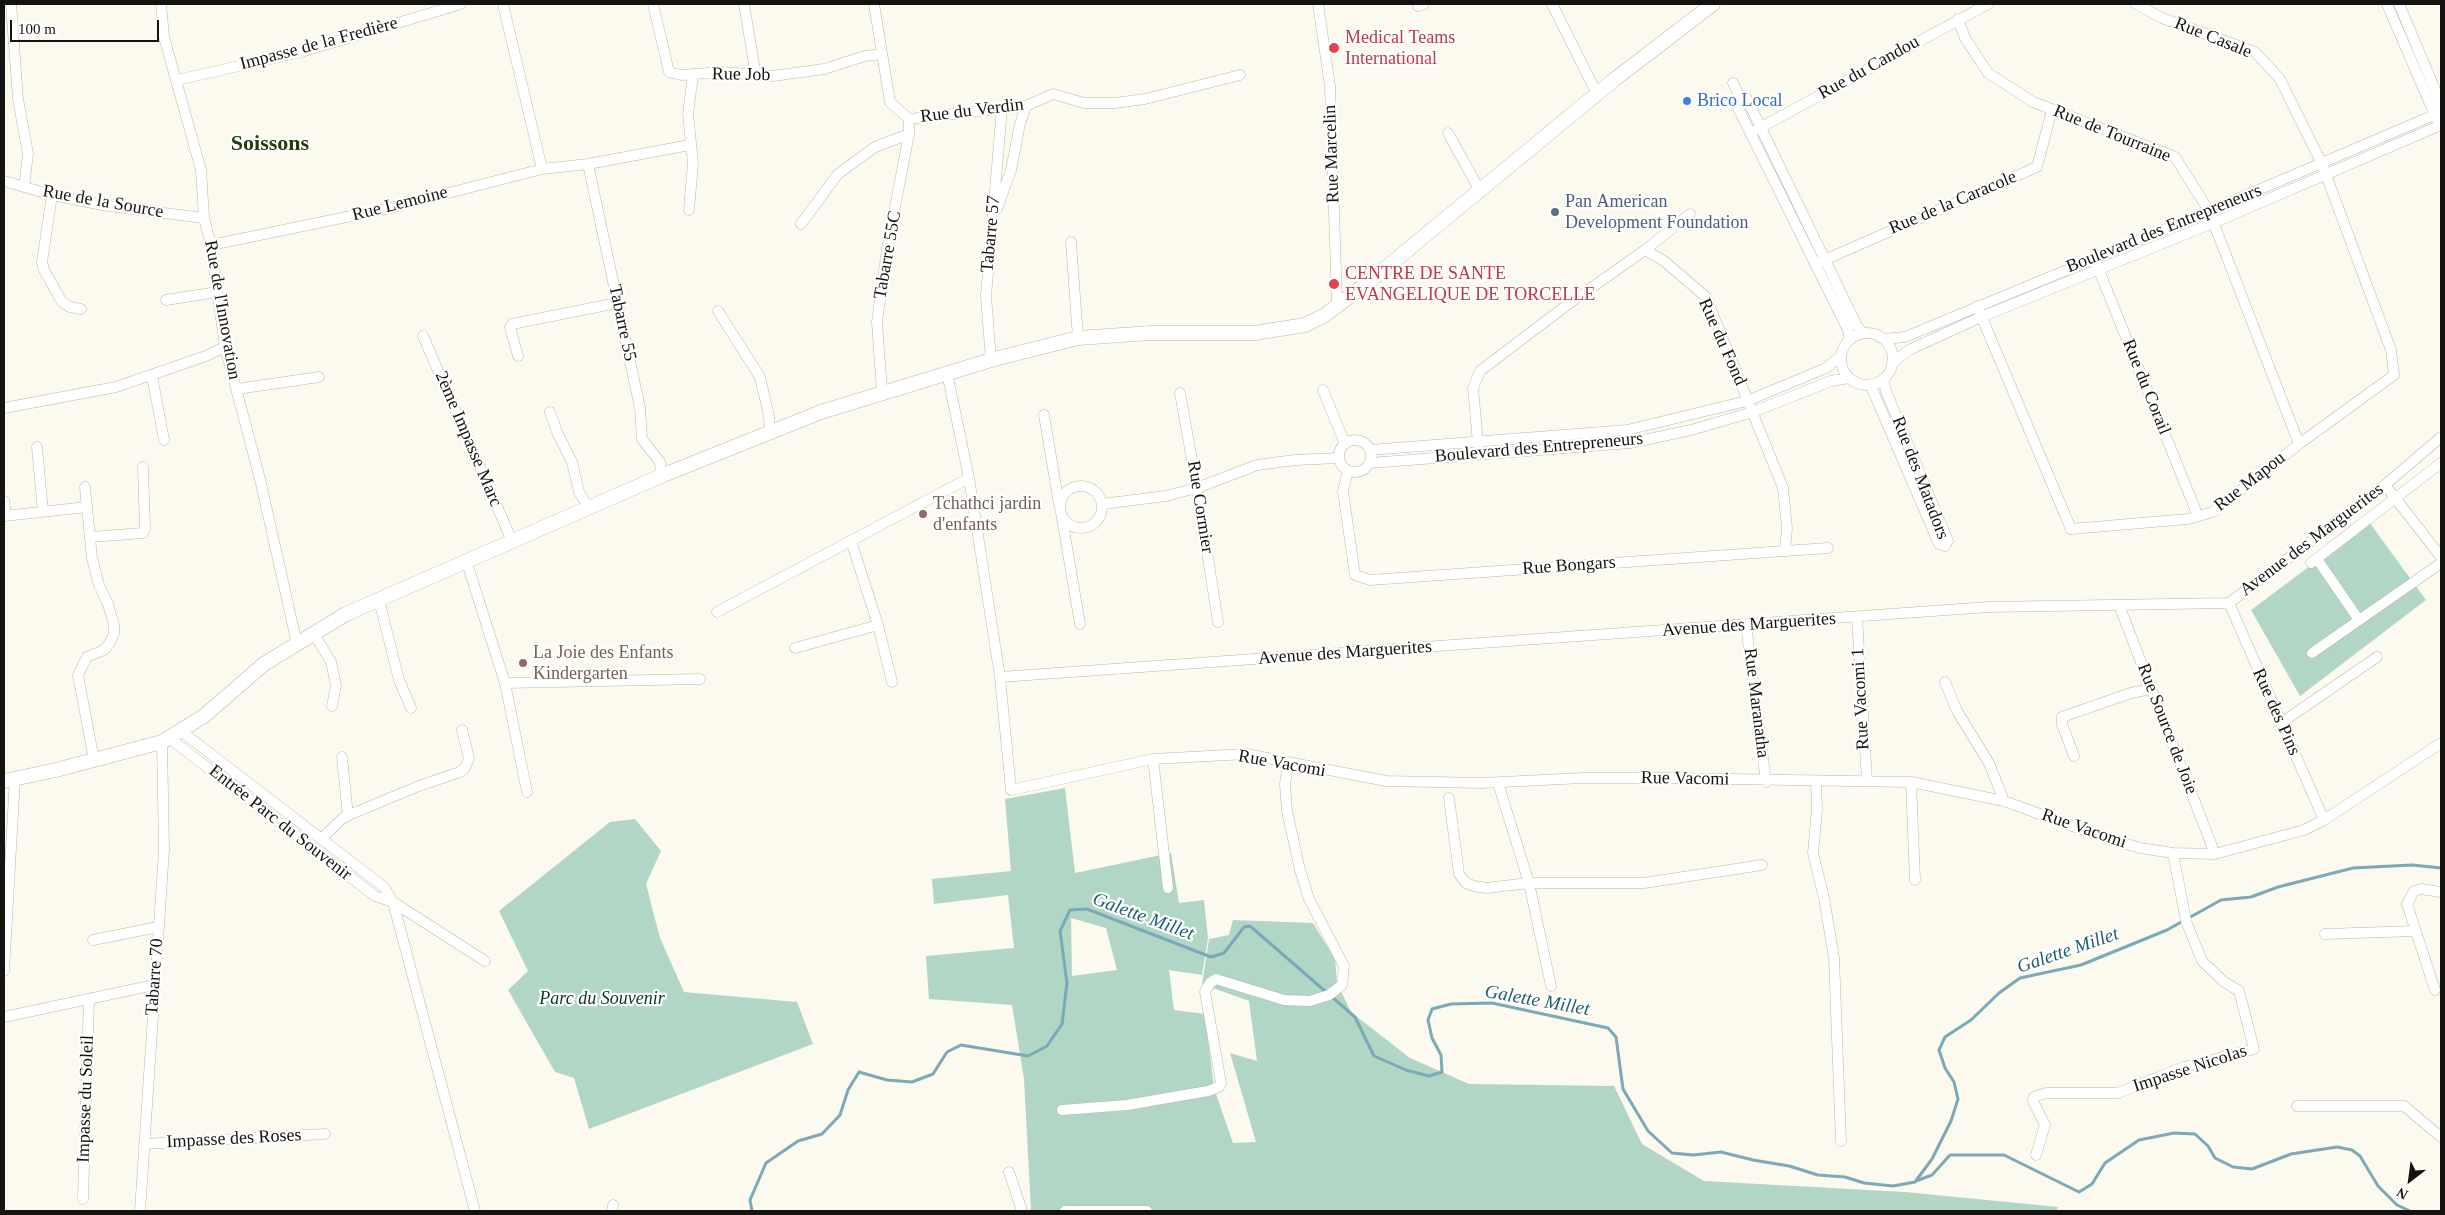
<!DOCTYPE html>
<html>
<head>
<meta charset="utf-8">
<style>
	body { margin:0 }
	#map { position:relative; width:2445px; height:1215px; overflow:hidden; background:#fcf9ef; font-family:Georgia,serif }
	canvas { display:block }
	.frame { position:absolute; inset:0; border:5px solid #141310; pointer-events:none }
	.north { position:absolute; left:2385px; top:1155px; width:50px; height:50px; -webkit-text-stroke:4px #fff; paint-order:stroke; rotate:210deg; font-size:14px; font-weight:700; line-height:20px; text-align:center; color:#141310 }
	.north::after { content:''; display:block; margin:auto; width:18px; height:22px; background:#141310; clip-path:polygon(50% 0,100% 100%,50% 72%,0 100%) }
	.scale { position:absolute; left:10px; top:20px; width:149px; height:22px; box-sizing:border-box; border:2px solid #141310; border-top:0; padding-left:6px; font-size:15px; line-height:18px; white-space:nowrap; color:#141310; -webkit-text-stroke:4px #fff; paint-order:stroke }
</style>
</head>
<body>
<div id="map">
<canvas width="2445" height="1215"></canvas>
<div class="frame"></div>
<div class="north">N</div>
<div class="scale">100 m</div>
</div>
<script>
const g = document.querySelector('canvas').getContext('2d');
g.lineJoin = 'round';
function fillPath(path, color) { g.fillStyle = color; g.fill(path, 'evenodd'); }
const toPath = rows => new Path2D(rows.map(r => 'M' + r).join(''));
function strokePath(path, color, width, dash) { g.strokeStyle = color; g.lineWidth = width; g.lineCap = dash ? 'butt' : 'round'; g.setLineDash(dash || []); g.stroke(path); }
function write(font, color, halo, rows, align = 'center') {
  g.font = font + ' Georgia,serif'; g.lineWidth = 4.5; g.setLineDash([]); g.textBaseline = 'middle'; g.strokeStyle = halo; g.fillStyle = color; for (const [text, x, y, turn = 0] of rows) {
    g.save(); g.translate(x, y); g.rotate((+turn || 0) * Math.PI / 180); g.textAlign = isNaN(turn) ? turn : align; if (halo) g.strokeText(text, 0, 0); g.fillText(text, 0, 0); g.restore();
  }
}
const green = toPath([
	[2369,522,2426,600,2300,696,2251,610],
	[1065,788,1075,873,1171,853,1179,903,1204,900,1208,938,1202,975,1169,970,1174,1010,1205,1014,1214,1088,1233,1143,1256,1142,1230,1053,1257,1061,1249,1001,1202,984,1209,939,1229,935,1233,920,1313,923,1335,959,1337,983,1351,1012,1410,1058,1469,1084,1614,1086,1642,1144,1704,1181,1905,1192,2058,1207,2056,1211,1031,1211,1024,1079,1012,1005,929,999,926,956,1014,948,1008,895,934,904,932,879,1011,871,1005,799],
	[1071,918,1106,928,1117,970,1072,976],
	[635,819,661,851,646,884,660,938,684,992,797,1002,813,1044,589,1129,574,1078,555,1072,508,990,528,971,499,911,610,822]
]);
const stream = toPath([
	[1916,1181,1932,1175,1950,1155,2004,1155,2079,1192,2092,1184,2105,1163,2139,1140,2174,1133,2195,1134,2208,1146,2215,1158,2233,1167,2252,1169,2291,1154,2337,1147,2352,1150,2360,1156,2378,1186,2397,1205,2410,1211],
	[752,1211,750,1200,766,1163,798,1141,822,1134,840,1115,848,1090,859,1072,887,1080,912,1082,933,1074,947,1052,961,1045,1028,1056,1047,1046,1062,1024,1067,983,1060,931,1070,910,1087,909,1211,957,1224,953,1244,927,1250,926,1355,1017,1374,1056,1406,1070,1429,1076,1442,1072,1441,1055,1432,1038,1428,1020,1432,1009,1451,1004,1492,1003,1608,1028,1616,1037,1623,1089,1648,1131,1672,1153,1693,1155,1721,1152,1753,1160,1789,1166,1818,1175,1845,1177,1864,1183,1893,1186,1915,1182,1932,1159,1951,1121,1958,1099,1954,1082,1945,1068,1939,1050,1945,1037,1971,1020,1999,993,2020,978,2081,965,2167,930,2221,900,2251,897,2278,887,2353,868,2412,865,2441,868]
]);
const minor = toPath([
	[11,4,18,99,28,154,24,187],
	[161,4,164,37,201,170,204,218,211,245,225,347,260,479,297,644],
	[503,4,542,169],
	[653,4,669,72,681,75,722,72,773,76,824,69,865,56,881,54],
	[744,4,756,76],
	[874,4,890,102,909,119],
	[1318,4,1330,86,1337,304],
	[1552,4,1597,94],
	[2387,4,2437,120],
	[2399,4,2441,104],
	[1418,6,1424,4],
	[1958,19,1965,38,1988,73,2033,102,2175,157,2209,211,2299,444],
	[177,80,301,52,461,4],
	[1733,83,1739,95,1736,104,1848,330,1850,339],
	[1739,95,1747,99,1857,326,1863,333],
	[909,119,1026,106,1053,94,1084,103,1115,103,1145,99,1240,75],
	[1756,130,1988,4],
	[1448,133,1480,191],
	[588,164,640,408,642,439,660,462,661,476],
	[4,181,52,195,108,206,204,218],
	[52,195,42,262,44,270,62,302,70,307,81,309],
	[997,209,1011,170,1020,124,1026,106],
	[689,210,693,163,688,114,693,75],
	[801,224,838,174,875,147,909,134],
	[1071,242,1078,338],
	[211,245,390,208,542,169,588,164,690,145],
	[1645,250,1690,214],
	[2096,263,2198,516],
	[1815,264,2037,167,2052,110],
	[166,300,217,292],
	[1977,306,2071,529,2188,519,2213,512,2299,444,2394,375,2391,350,2322,164,2280,79,2255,52,2162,18,2136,4],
	[718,311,760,377,769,416,770,433],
	'1841 359a26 26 0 1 1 52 0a26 26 0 1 1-52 0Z',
	[423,336,512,541],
	[1884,339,1905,337,2209,211,2441,112],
	[518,356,510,327,512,324,617,303],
	[991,360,986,296,1002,108],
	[1892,363,1909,350,1981,317,2213,223,2441,125],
	[947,373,969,478,1000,677,1011,790,1153,759,1246,754,1386,781,1482,783,1583,778,1670,778,1911,782,2004,801,2092,833,2140,848,2173,853,2215,854,2304,830,2324,820,2441,743],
	[152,376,164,440],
	[1870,384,1939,544,1945,546,1948,541,1886,391,1883,379],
	[237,389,319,377],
	[1323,390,1345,444],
	[882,392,877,322,887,249,909,134,909,119],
	[1180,393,1197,488,1218,622],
	[4,408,116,387,206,356,225,347],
	[550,412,557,432,572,462,579,492,589,509],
	[1044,415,1059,504],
	'1339 456a16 16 0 1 1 32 0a16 16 0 1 1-32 0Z',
	[37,447,43,512],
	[1370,450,1627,430,1747,401,1826,368,1841,356],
	[1370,463,1630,443,1691,430,1753,412,1831,381,1849,378],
	[1348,471,1343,491,1355,575,1370,580,1785,551,1787,528,1783,488,1706,297,1664,261,1645,250,1567,305,1480,371,1473,388,1479,454],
	[2385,485,2441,557],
	'1060 507a21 21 0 1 1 42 0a21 21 0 1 1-42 0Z',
	[85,487,92,558,99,585,108,604,114,625,114,634,109,644,104,650,87,657,78,675,94,760],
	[4,501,6,516],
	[1102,504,1166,496,1197,488,1257,465,1295,460,1339,458],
	[4,516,87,507],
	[1062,518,1080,624],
	[90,537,143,533,145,529,143,467],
	[851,541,878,625,892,682],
	[1785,551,1828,548],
	[2317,559,2359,620],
	[466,560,505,683,527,792],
	[2311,563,2441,463],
	[379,600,399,680,411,708],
	[2229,603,2324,820],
	[2119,605,2215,854],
	[717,612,969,478],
	[1857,617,1867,781],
	[1746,625,1766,782],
	[314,634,331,662,336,685,332,706],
	[795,648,878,625],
	[2312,653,2441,563],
	[1000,677,1989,607,2229,603,2385,485,2441,437],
	[1945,682,1957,711,1989,763,2004,801],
	[505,683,700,679],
	[2281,723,2377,657],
	[181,731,384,887,393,902,475,1211],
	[169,738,375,896,393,902,485,961],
	[2074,756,2062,724,2062,717,2131,693,2150,689],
	[342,757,348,816],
	[1153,759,1168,888],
	[1816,782,1817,809,1813,853,1824,898,1834,958,1841,1141],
	[1911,782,1915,880],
	[1498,783,1529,883,1551,986],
	[1449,798,1459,874,1466,883,1474,886,1486,888,1529,883,1644,883,1762,865],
	[321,839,344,817,419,786,460,772,465,768,469,758,462,730],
	[2325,934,2416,931],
	[93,940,158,927],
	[4,971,15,778],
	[2435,990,2407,904,2414,891,2421,889,2441,892],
	[4,1017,154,985],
	[2297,1106,2404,1106,2441,1137],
	[1062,1110,1127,1105,1208,1091,1219,1087,1221,1083,1205,992,1210,983,1216,979,1284,1000,1310,1001,1329,995,1342,985,1344,966,1309,899,1300,870,1287,811,1285,784,1288,764],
	[144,1144,325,1134],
	[2036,1155,2045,1125,2033,1101,2034,1097,2046,1093,2118,1093,2184,1067,2254,1049,2239,991,2223,981,2202,961,2186,921,2173,853],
	[1009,1172,1022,1211],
	[83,1199,89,999],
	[140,1211,164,850,162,742],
	[612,1211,613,1205],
	[1065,1211,1147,1211]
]);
const major = toPath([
	[4,781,56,770,162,742,204,716,264,664,346,614,661,476,821,412,991,360,1078,338,1151,333,1255,333,1305,325,1325,315,1371,280,1615,79,1713,4]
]);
const markers = [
	[1334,48,6,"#e0444e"],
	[1687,101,5,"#3f7fe0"],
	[1555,212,5,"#5c6f8a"],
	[1334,284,6,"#e0444e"],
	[923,514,5,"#8d6e63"],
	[523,663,5,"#8d6e63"]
];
const healthNames = [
	["Medical Teams",1345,38],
	["International",1345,59],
	["CENTRE DE SANTE",1345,274],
	["EVANGELIQUE DE TORCELLE",1345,295]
];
const streetNames = [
	["Rue Casale",2213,38,22],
	["Impasse de la Fredière",319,44,-15],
	["Rue du Candou",1869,68,-29],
	["Rue Job",741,75,1],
	["Rue du Verdin",972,111,-7],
	["Rue de Tourraine",2112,134,22],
	["Rue Marcelin",1332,154,-92],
	["Rue de la Source",103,202,10],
	["Rue de la Caracole",1953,203,-23],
	["Rue Lemoine",400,204,-14],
	["Boulevard des Entrepreneurs",2164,229,-22],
	["Tabarre 57",991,234,-85],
	["Tabarre 55C",888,255,-80],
	["Rue de l'Innovation",222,310,80],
	["Tabarre 55",622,323,78],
	["Rue du Fond",1722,342,66],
	["Rue du Corail",2146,387,68],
	["2ème Impasse Marc",468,439,67],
	["Boulevard des Entrepreneurs",1539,448,-5],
	["Rue des Matadors",1920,478,69],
	["Rue Mapou",2250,482,-38],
	["Rue Cormier",1200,507,81],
	["Avenue des Marguerites",2312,540,-37],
	["Rue Bongars",1569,566,-4],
	["Avenue des Marguerites",1749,625,-4],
	["Avenue des Marguerites",1345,653,-4],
	["Rue Vacomi 1",1861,699,-93],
	["Rue Maranatha",1756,703,83],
	["Rue des Pins",2276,712,66],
	["Rue Source de Joie",2167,729,69],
	["Rue Vacomi",1282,764,10],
	["Rue Vacomi",1685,779,1],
	["Entrée Parc du Souvenir",280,823,38],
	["Rue Vacomi",2084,829,19],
	["Tabarre 70",155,977,-86],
	["Impasse Nicolas",2190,1069,-18],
	["Impasse du Soleil",86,1099,-88],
	["Impasse des Roses",234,1139,-3]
];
const shopNames = [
	["Brico Local",1697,101]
];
const serviceNames = [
	["Pan American",1565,202],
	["Development Foundation",1565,223]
];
const educationNames = [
	["Tchathci jardin",933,504],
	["d'enfants",933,525],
	["La Joie des Enfants",533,653],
	["Kindergarten",533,674]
];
const parkNames = [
	["Parc du Souvenir",602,999]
];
const waterNames = [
	["Galette Millet",1143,917,20],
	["Galette Millet",2068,951,-19],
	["Galette Millet",1537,1001,10]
];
const districtNames = [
	["Soissons",270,144]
];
fillPath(green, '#b2d6c5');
strokePath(stream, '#7aaab7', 3);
strokePath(minor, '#bab7ae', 11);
strokePath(major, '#bab7ae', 15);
strokePath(minor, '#fff', 10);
strokePath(major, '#fff', 14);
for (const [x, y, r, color] of markers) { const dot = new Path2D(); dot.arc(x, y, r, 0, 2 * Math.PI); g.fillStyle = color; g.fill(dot); strokePath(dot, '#fff', 2); }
write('18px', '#be3a42', '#fff', healthNames, 'left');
write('18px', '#141310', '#fff', streetNames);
write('18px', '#366cbe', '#fff', shopNames, 'left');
write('18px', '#4e5e75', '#fff', serviceNames, 'left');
write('18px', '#785e54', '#fff', educationNames, 'left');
write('italic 18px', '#0c3324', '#fff', parkNames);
write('italic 19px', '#1d5e6c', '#fff', waterNames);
write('bold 22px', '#233c0a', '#fff', districtNames);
</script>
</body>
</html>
